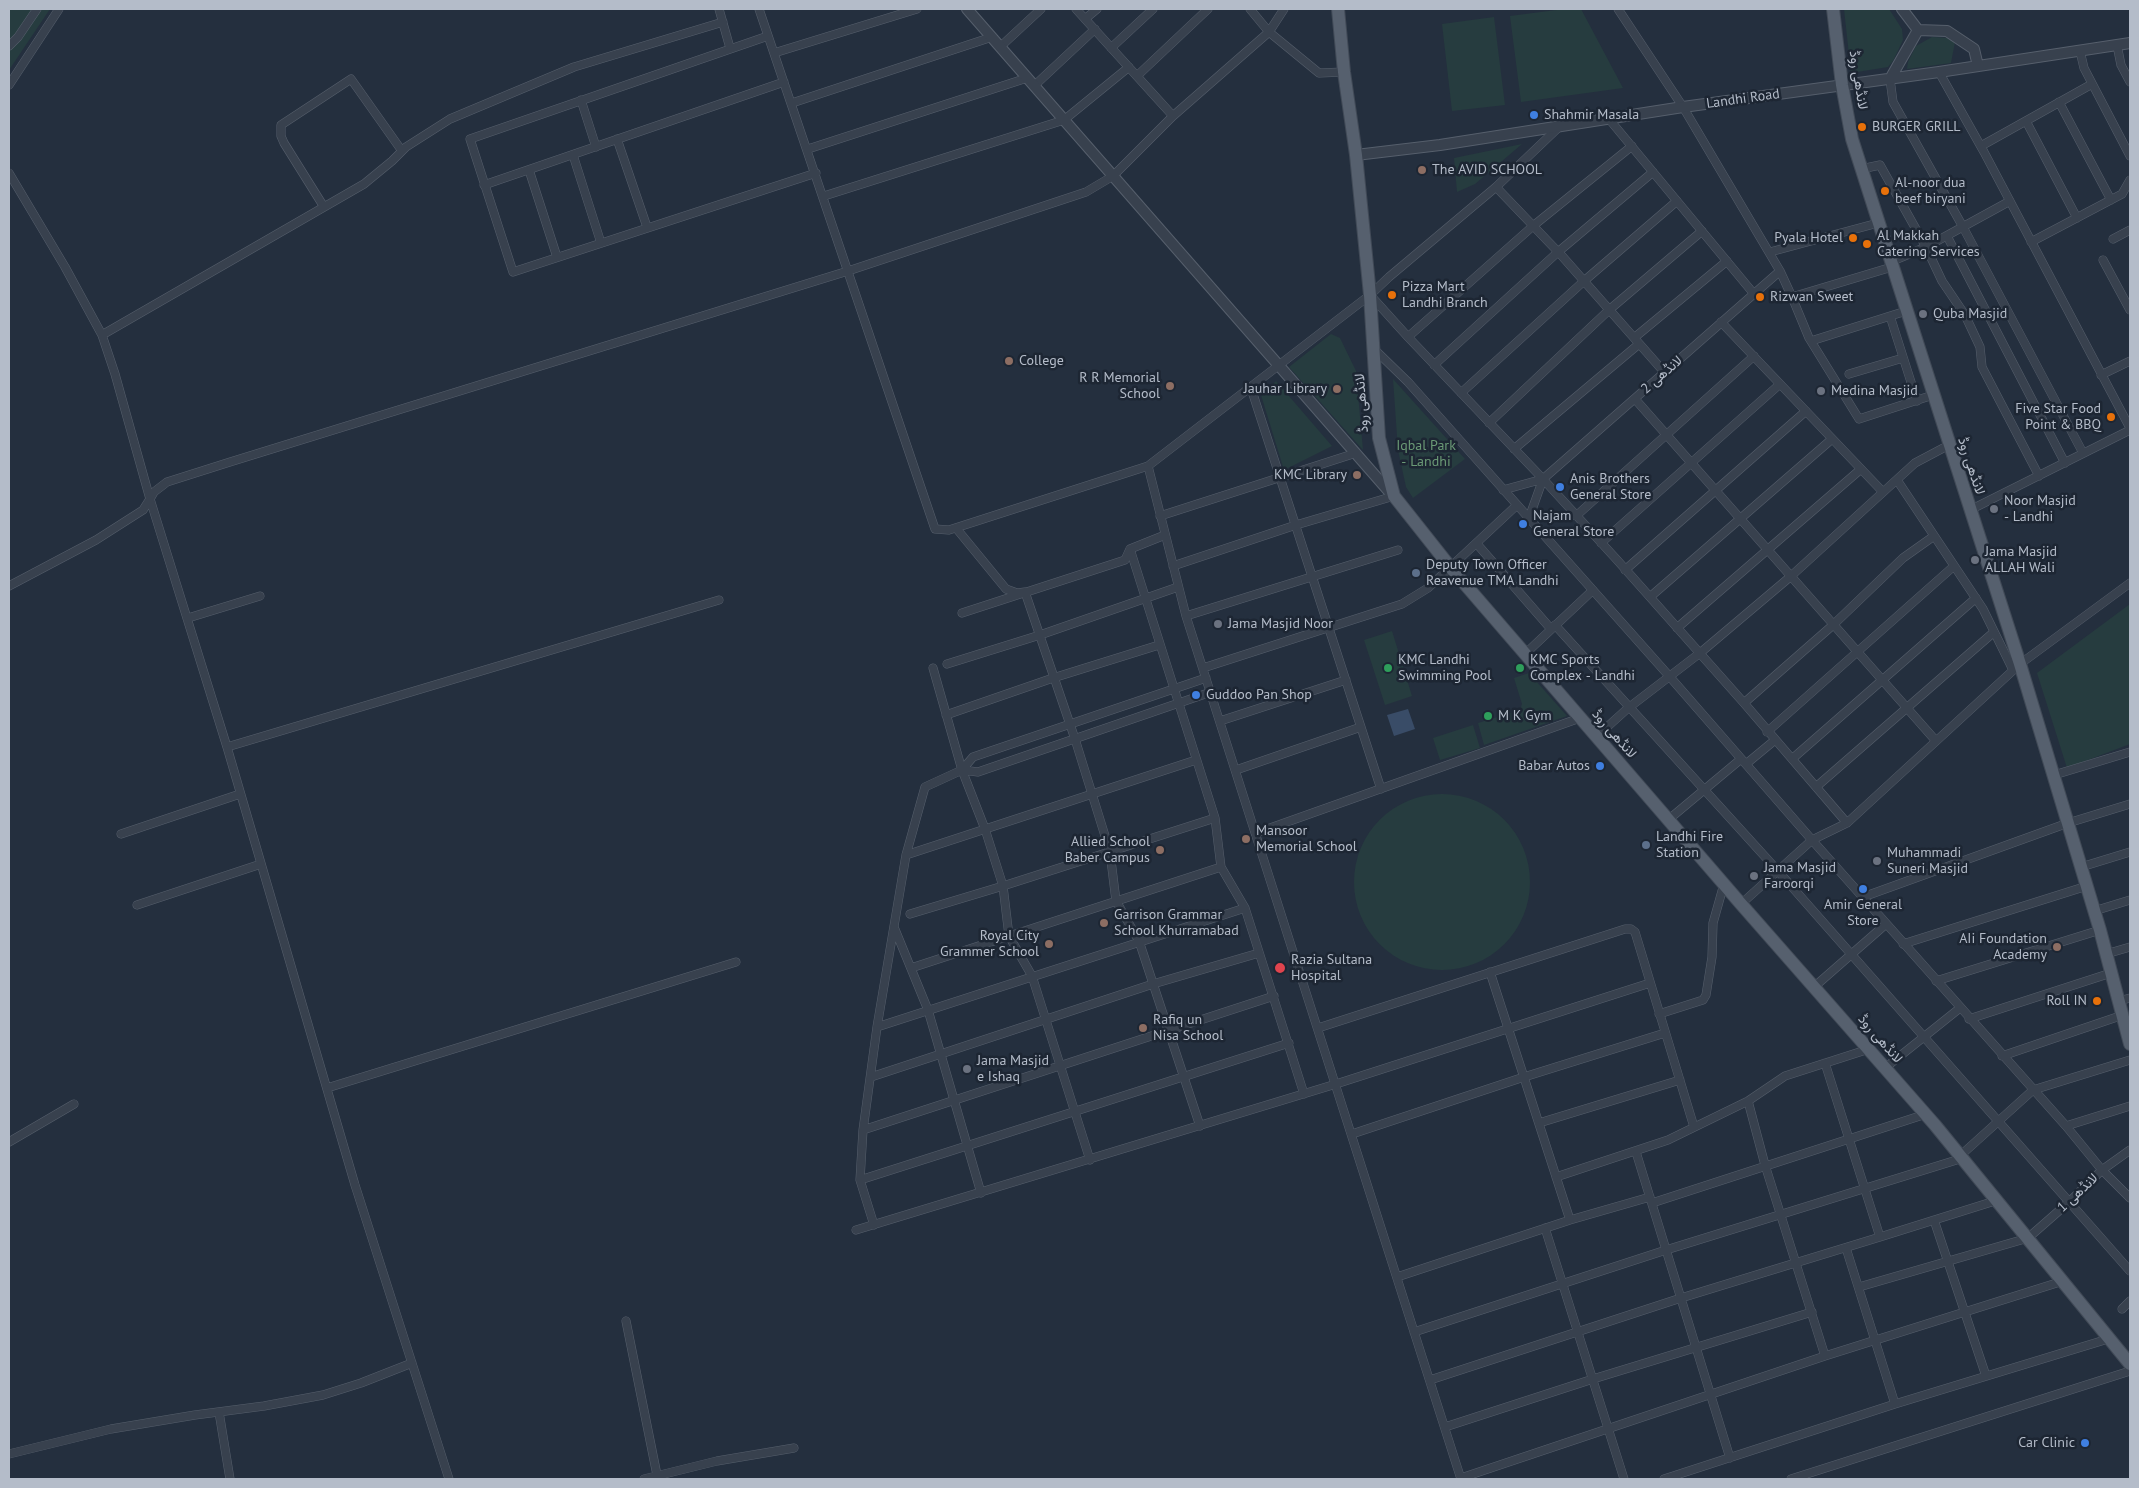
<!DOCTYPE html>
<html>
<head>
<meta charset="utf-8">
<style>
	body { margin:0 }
	#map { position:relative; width:2139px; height:1488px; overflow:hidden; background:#242f3e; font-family:"PT Sans",sans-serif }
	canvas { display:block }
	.frame { position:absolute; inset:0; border:10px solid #b4bcc9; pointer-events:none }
</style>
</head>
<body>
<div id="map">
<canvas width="2139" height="1488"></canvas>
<div class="frame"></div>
</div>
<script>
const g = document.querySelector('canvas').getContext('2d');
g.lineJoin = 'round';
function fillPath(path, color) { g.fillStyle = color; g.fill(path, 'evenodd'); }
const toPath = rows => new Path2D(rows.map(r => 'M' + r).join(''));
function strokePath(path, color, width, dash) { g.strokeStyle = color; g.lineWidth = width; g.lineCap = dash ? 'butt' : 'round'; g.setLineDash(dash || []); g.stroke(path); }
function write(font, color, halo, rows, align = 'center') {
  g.font = font + ' "PT Sans",Vazirmatn,sans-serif'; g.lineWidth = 5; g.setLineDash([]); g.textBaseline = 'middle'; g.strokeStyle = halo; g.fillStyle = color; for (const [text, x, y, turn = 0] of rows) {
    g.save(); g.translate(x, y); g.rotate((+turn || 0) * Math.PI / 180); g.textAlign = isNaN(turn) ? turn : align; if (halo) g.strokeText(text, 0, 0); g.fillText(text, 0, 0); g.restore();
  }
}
const green = toPath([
	[9,9,50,9,9,70],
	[1564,9,1581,9,1623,88,1521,102,1510,16],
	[1844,9,1889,9,1902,29,1903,40,1893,61,1888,67,1851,73],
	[1494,17,1505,105,1452,111,1442,24],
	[1932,37,1948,38,1955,42,1951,63,1907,69,1908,62,1916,46],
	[1522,144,1475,184,1457,192,1454,158],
	[1331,334,1340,338,1356,371,1363,450,1289,367],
	[1393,379,1465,459,1413,498,1406,487,1398,450],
	[1276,381,1332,446,1284,470,1261,395],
	[2130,604,2130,744,2067,768,2037,673],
	[1392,631,1412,696,1385,705,1364,640],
	[1529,673,1567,716,1484,745,1478,723,1520,710,1522,704,1514,678],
	[1473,725,1480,748,1440,760,1433,738],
	'1354 882a88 88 0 1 1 176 0a88 88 0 1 1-176 0Z'
]);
const water = toPath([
	[1408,709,1415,729,1394,736,1387,715]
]);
const minor = toPath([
	[719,9,730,48],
	[759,9,935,529,949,530,1148,466,1370,295,1389,277,1496,187,1559,127],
	[1076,9,1173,116],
	[1250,9,1269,32,1319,73,1344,72],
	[1085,19,1097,9],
	[768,36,470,139,513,272,816,173],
	[2117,45,2121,65,2130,82],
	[9,46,18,37,37,9],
	[1000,47,1041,9],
	[1111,48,1153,9],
	[2080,51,2084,68,2130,156],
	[774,53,917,9],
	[1939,72,1984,152,2130,428],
	[1137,76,1208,9],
	[1890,79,1893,102,1963,227,2083,453],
	[9,85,59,9],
	[1034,86,1095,29],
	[581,100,596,147],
	[2059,102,2111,200],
	[792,103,992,37],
	[1609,119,1754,294],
	[2026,121,2077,218],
	[617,139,647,227],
	[1981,146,2092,84],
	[808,149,1027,78],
	[573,155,601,243],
	[1861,169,1880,165,1926,247,1942,281,1965,315,1980,347,1982,367,2039,476],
	[529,170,557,257],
	[9,173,65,267,102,335,115,374,150,499,143,510,96,540,9,586],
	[484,185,784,82],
	[1496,187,1562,256,1665,373],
	[824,196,1064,120,1129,67],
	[324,207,284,143,281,136,281,125,351,79,402,151],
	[1947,236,2065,463],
	[2113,239,2130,230],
	[2031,242,2122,194,2130,180],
	[1770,252,1878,223],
	[2103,260,2130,310],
	[1890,262,1926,247,2010,201],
	[1780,271,1792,297,1892,267],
	[1371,296,1408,337,1543,479,1618,561,1744,703,1847,823],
	[1792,297,1809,338,1859,419,1933,395],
	[1890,316,1917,401],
	[1721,322,1883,492],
	[102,335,364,184,392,161,406,147,450,119,574,67,723,22],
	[1408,337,1533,226,1632,146],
	[1634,338,1727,261],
	[1811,341,1906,311],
	[1373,348,1408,382,1670,677,1812,840,2066,1126,2102,1170,2130,1198],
	[1434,365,1558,252,1653,172],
	[1849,374,1903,358],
	[2101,375,2130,361],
	[1251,388,1381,789],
	[1461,393,1584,281,1677,201],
	[1635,399,1936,741],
	[1489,423,1609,310,1702,231],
	[1514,449,1639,344],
	[1148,466,1186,616,1461,1479],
	[1897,480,1983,609,2013,670],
	[1503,490,1543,479,1780,271,1683,107,1618,9],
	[1970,510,2130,430],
	[1160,516,1356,453],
	[1576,516,1754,356],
	[1529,518,1543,479],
	[956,528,1006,589,1017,593,1025,592,1075,739,1110,852,1116,901,1139,941,1200,1126],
	[1601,543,1780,384],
	[1477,544,1551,629],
	[1130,549,1215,818,1221,867,1245,908,1304,1094],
	[1173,566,1296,525,1394,496],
	[1625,570,1806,411],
	[1650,597,1832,439],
	[962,613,1125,560,1130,549,1165,535],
	[1186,616,1398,550],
	[188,618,260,596],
	[1555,625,1778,871,2130,1271],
	[1677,628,1861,469],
	[1525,654,1593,590],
	[947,664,1040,635,1178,587],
	[933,668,962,770,985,829,1003,886,1009,936,1032,976,1090,1160],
	[1203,668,1402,604,1428,588,1517,505],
	[1744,703,1833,625,1903,558,1934,536],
	[946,715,1053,678,1159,645],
	[1220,721,1346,680],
	[1767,732,1954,566],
	[1596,737,1627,709,1700,653,1790,577,1915,463,1949,445],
	[227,747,719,600],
	[1792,759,1976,598],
	[1746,764,1775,740],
	[962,770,973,757,1206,678],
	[1236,770,1361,727],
	[2054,775,2130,752],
	[1816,787,1994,632],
	[1668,820,1741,759],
	[1256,833,1580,718],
	[121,834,240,794],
	[906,855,1196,760],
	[2081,867,2130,852],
	[1863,897,2068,823,2130,804],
	[1741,904,1812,840,1847,823,2020,664,2130,583],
	[137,905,261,864],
	[2094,911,2130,900],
	[910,914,1003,886,1215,818],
	[894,927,928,1010,981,1193],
	[1903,944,2087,886],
	[2106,954,2130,947],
	[911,968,1221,867],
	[1490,972,1570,1220],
	[1936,981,2100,930],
	[1814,987,1886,924],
	[2119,1001,2130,998],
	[1659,1014,1703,1000,1706,995,1712,957,1713,923,1724,884],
	[1969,1019,2111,973],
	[877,1027,1245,908],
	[1318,1028,1625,929,1631,929,1635,932,1694,1127],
	[2002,1056,2123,1015],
	[1885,1068,1960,1008],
	[871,1077,1153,984,1259,953],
	[327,1088,736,962],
	[1748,1101,1765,1165,1825,1356,2063,1281],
	[1539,1123,1680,1080],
	[2066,1126,2130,1106],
	[863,1130,1274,996],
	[1352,1134,1524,1077,1665,1033],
	[9,1142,74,1104],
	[1636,1152,1730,1458],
	[1961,1155,2033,1090,2130,1060],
	[1556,1177,1668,1140,1748,1101,1785,1076,1869,1049],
	[860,1180,1289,1043],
	[1652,1203,1926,1114],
	[1934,1220,1986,1376],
	[874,1225,860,1180,863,1130,877,1027,906,855,925,787,962,770,978,772,1211,692],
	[1545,1228,1624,1479],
	[856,1230,1336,1084,1650,983],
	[1880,1237,1998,1200],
	[1846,1248,1895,1404],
	[1397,1277,1570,1220,1650,1197],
	[1859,1287,2028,1238,2069,1202,2102,1170,2130,1150],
	[2122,1309,2130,1301],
	[626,1321,657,1475],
	[1414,1332,1666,1250,1963,1158],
	[1430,1380,1681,1298,1880,1237,1825,1063],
	[219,1412,230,1479],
	[1445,1427,1593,1379,1812,1312],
	[9,1454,111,1429,195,1415,264,1406,323,1395,361,1383,412,1363],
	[1461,1478,1825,1356],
	[449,1479,355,1185,227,747,150,499,154,492,167,482,230,462,848,271,1086,192,1113,176,1173,116,1269,32,1284,9],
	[644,1479,717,1461,794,1448],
	[1664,1479,1895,1404,2108,1339],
	[1791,1479,2130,1371]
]);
const tertiary = toPath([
	[967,9,1393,496],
	[1902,9,1918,30,1947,31,1974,49,1978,66],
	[1890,79,1918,30],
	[1356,155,1440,145,1683,107,1939,72,2130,43]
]);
const primary = toPath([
	[1338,9,1344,72,1356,155,1370,295,1379,438,1394,496,1451,568,1741,904,1935,1125,2130,1364],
	[1833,9,1842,85,1852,139,2020,664,2100,930,2130,1044]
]);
const markers = [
	[1534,115,5,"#3f7fe0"],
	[1862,127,5,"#e8710a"],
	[1422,170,5,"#8d6e63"],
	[1885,191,5,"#e8710a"],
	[1853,238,5,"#e8710a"],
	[1867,244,5,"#e8710a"],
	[1392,295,5,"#e8710a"],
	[1760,297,5,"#e8710a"],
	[1923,314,5,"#6b7280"],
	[1009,361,5,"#8d6e63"],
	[1170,386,5,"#8d6e63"],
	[1337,389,5,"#8d6e63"],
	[1821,391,5,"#6b7280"],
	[2111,417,5,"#e8710a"],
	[1357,475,5,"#8d6e63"],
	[1560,487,5,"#3f7fe0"],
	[1994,509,5,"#6b7280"],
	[1523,524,5,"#3f7fe0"],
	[1975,560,5,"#6b7280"],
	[1416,573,5,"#5c6f8a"],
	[1218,624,5,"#6b7280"],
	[1388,668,5,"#2e9e5b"],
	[1520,668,5,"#2e9e5b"],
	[1196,695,5,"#3f7fe0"],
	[1488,716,5,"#2e9e5b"],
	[1600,766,5,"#3f7fe0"],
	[1246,839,5,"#8d6e63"],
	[1646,845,5,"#5c6f8a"],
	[1160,850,5,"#8d6e63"],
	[1877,861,5,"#6b7280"],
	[1754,876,5,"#6b7280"],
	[1863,889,5,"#3f7fe0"],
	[1104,923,5,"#8d6e63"],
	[1049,944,5,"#8d6e63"],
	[2057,947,5,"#8d6e63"],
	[1280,968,6,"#e0444e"],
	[2097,1001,5,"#e8710a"],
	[1143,1028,5,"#8d6e63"],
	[967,1069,5,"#6b7280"],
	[2085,1443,5,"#3f7fe0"]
];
const streetNames = [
	["لانڈھی روڈ",1858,80,81],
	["Landhi Road",1743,99,-8],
	["لانڈھی 2",1662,375,-41],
	["لانڈھی روڈ",1362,403,-94],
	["لانڈھی روڈ",1971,466,72],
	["لانڈھی روڈ",1614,734,49],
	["لانڈھی روڈ",1880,1039,49],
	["لانڈھی 1",2078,1193,-43]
];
const poiNames = [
	["Shahmir Masala",1544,115],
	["BURGER GRILL",1872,127],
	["The AVID SCHOOL",1432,170],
	["Al-noor dua",1895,183],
	["beef biryani",1895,199],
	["Al Makkah",1877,236],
	["Catering Services",1877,252],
	["Pyala Hotel",1843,238,"right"],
	["Pizza Mart",1402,287],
	["Landhi Branch",1402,303],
	["Rizwan Sweet",1770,297],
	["Quba Masjid",1933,314],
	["College",1019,361],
	["R R Memorial",1160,378,"right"],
	["School",1160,394,"right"],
	["Jauhar Library",1327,389,"right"],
	["Medina Masjid",1831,391],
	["Five Star Food",2101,409,"right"],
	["Point & BBQ",2101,425,"right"],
	["KMC Library",1347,475,"right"],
	["Anis Brothers",1570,479],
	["General Store",1570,495],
	["Noor Masjid",2004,501],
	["- Landhi",2004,517],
	["Najam",1533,516],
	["General Store",1533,532],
	["Jama Masjid",1985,552],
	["ALLAH Wali",1985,568],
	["Deputy Town Officer",1426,565],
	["Reavenue TMA Landhi",1426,581],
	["Jama Masjid Noor",1228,624],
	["KMC Landhi",1398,660],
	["Swimming Pool",1398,676],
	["KMC Sports",1530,660],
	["Complex - Landhi",1530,676],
	["Guddoo Pan Shop",1206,695],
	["M K Gym",1498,716],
	["Babar Autos",1590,766,"right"],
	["Mansoor",1256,831],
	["Memorial School",1256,847],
	["Landhi Fire",1656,837],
	["Station",1656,853],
	["Allied School",1150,842,"right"],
	["Baber Campus",1150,858,"right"],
	["Muhammadi",1887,853],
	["Suneri Masjid",1887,869],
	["Jama Masjid",1764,868],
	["Faroorqi",1764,884],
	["Amir General",1863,905,"center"],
	["Store",1863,921,"center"],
	["Garrison Grammar",1114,915],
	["School Khurramabad",1114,931],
	["Royal City",1039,936,"right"],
	["Grammer School",1039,952,"right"],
	["AIi Foundation",2047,939,"right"],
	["Academy",2047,955,"right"],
	["Razia Sultana",1291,960],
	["Hospital",1291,976],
	["Roll IN",2087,1001,"right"],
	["Rafiq un",1153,1020],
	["Nisa School",1153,1036],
	["Jama Masjid",977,1061],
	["e Ishaq",977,1077],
	["Car Clinic",2075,1443,"right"]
];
const parkNames = [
	["Iqbal Park",1426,446],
	["- Landhi",1426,462]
];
fillPath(green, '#263c3f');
fillPath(water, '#394c67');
strokePath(minor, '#565f6c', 9);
strokePath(tertiary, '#565f6c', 12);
strokePath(primary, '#414a57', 14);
strokePath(minor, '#38414e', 8);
strokePath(tertiary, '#38414e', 10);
strokePath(primary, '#56606e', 12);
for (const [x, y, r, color] of markers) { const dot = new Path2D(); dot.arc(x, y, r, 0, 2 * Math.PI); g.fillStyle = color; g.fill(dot); strokePath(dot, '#1d2633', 2); }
write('14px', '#b4bcc9', '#1d2633', streetNames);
write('14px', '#b4bcc9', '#1d2633', poiNames, 'left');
write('14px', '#6b9a76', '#1d2633', parkNames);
</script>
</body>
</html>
